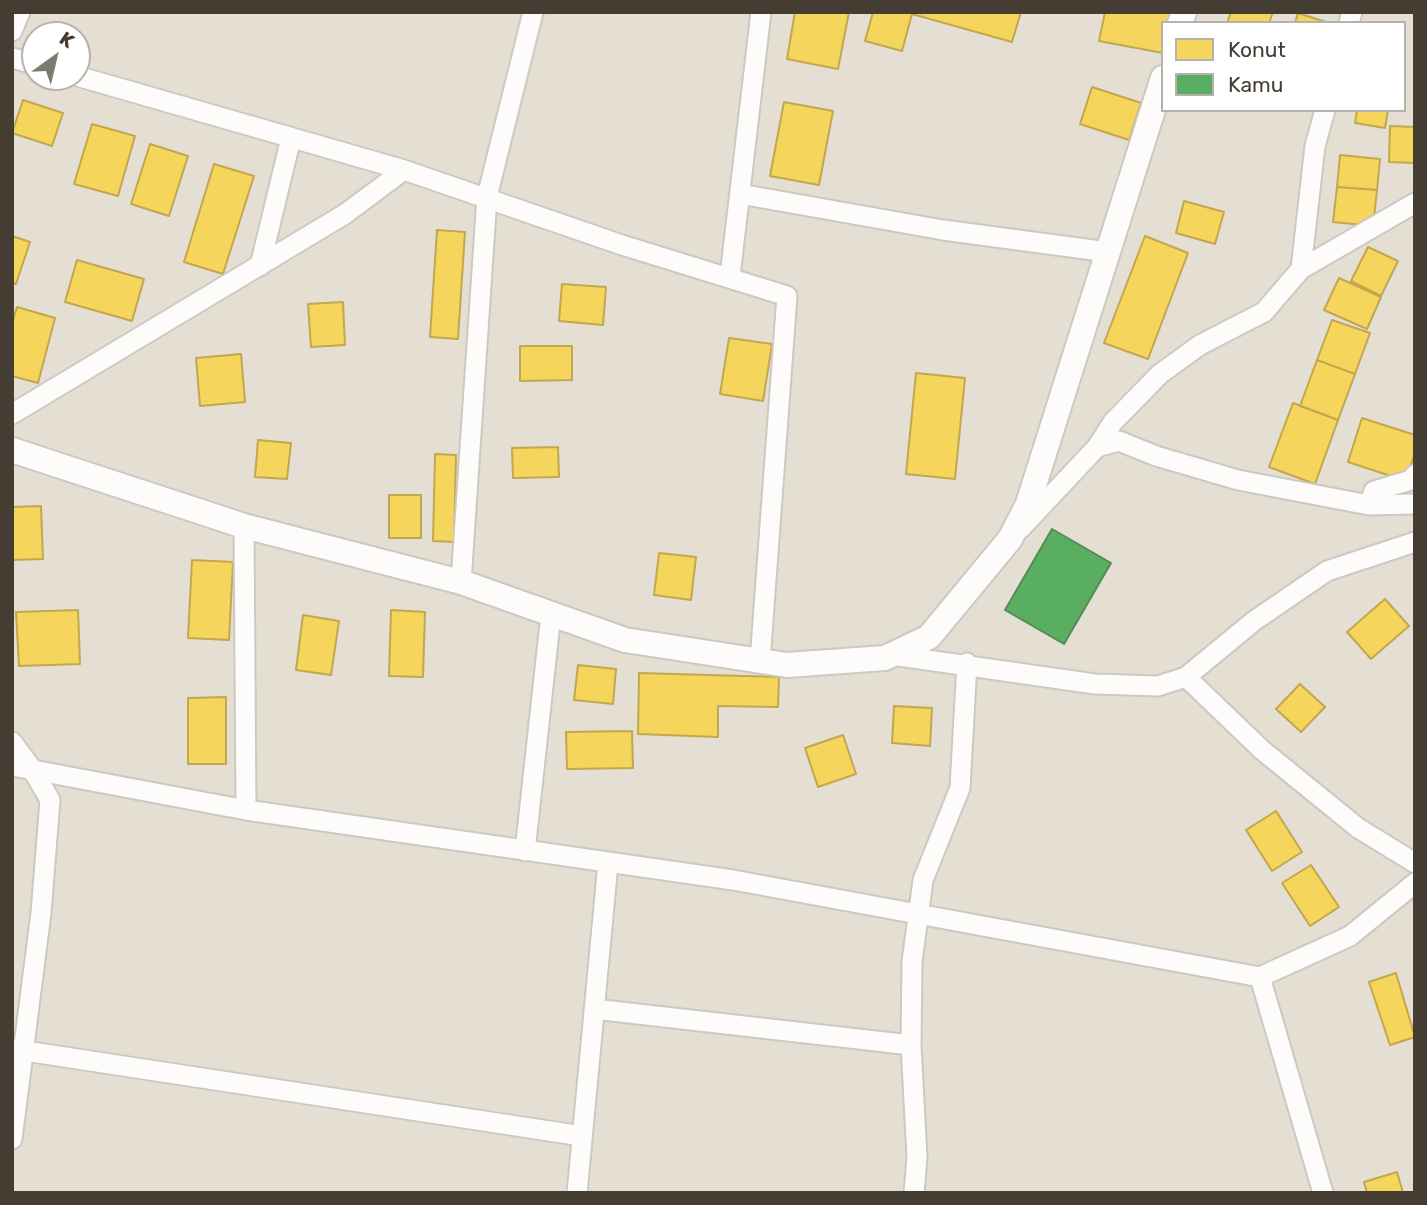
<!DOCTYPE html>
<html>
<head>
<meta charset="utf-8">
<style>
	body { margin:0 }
	#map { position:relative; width:1427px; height:1205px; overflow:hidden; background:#efede6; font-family:Rubik,sans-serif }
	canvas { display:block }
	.frame { position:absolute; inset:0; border:14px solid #453d32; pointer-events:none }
	.legend { position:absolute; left:1161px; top:21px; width:245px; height:91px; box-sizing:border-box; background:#fff; border:2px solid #b5b1ad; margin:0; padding:9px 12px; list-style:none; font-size:21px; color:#453d32 }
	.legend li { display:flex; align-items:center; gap:14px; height:35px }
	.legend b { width:35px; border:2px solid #b5b1ad }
	.north { position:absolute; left:21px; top:21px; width:70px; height:70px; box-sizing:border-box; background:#fff; border:2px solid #b5b1ad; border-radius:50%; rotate:34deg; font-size:19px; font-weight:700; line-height:28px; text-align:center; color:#453d32 }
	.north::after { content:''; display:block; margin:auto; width:24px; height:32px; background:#807b71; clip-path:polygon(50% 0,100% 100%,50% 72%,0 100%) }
</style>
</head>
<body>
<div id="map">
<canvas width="1427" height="1205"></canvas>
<div class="frame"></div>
<ul class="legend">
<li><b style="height:19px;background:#f6d55c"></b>Konut</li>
<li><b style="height:19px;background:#5aae61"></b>Kamu</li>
</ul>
<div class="north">K</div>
</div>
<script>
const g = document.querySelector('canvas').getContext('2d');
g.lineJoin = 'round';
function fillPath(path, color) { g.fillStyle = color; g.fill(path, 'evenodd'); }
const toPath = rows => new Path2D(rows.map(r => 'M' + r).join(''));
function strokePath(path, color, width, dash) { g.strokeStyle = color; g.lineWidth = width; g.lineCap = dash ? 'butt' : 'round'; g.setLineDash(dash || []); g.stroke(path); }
const residential = toPath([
	[12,12,1415,12,1415,1193,12,1193],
	[1163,23,1404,23,1404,110,1163,110],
	[35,35,77,35,77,77,35,77]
]);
const homes = toPath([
	[795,12,849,12,838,69,787,59,795,12],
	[873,12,1021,12,1012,42,912,14,902,51,865,41,873,12],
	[1105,12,1171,12,1169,23,1163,23,1163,53,1099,41,1105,12],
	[1231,12,1273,12,1269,23,1227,23,1231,12],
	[1298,13,1329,23,1295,23,1298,13],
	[1092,87,1141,103,1129,140,1080,124,1092,87],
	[23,100,63,113,52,146,12,133,23,100],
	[784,102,833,111,819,185,770,176,784,102],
	[1357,110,1388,110,1385,128,1355,123,1357,110],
	[92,124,135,136,118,196,74,184,92,124],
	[1390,126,1415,127,1415,163,1389,162,1390,126],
	[150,144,188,156,169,216,131,204,150,144],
	[1340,155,1380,159,1377,190,1337,187,1340,155],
	[214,164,254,176,223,274,184,262,214,164],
	[1337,187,1377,190,1373,226,1333,222,1337,187],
	[1184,201,1224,212,1215,244,1176,233,1184,201],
	[437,230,465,232,458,339,430,337,437,230],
	[12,236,30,242,16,284,12,283,12,236],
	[1145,236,1188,253,1148,359,1104,343,1145,236],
	[1368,247,1398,261,1381,296,1351,281,1368,247],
	[77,260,144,279,132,321,65,302,77,260],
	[1339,278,1381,297,1367,329,1324,310,1339,278],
	[562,284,606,287,603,325,559,321,562,284],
	[343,302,345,345,311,347,308,304,343,302],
	[17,307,55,318,38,383,12,376,12,324,17,307],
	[1332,320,1370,333,1355,374,1317,360,1332,320],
	[729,338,772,344,763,401,720,394,729,338],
	[520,346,572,346,572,380,520,381,520,346],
	[241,354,245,402,200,406,196,358,241,354],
	[1317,360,1355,374,1338,420,1300,406,1317,360],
	[916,373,965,378,955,479,906,474,916,373],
	[1293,403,1338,420,1315,484,1269,467,1293,403],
	[1362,418,1415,435,1415,452,1406,481,1348,462,1362,418],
	[258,440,291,443,287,479,255,477,258,440],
	[558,447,559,477,513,478,512,448,558,447],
	[435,454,456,455,454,542,433,541,435,454],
	[389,495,421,495,421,538,389,538,389,495],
	[41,506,43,559,12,560,12,507,41,506],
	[659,553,696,557,691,600,654,595,659,553],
	[192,560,233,562,229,640,188,638,192,560],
	[1385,599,1409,626,1371,659,1347,632,1385,599],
	[78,610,80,664,19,666,16,612,78,610],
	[391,610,425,612,423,677,389,676,391,610],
	[303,615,339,621,331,675,296,670,303,615],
	[578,665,616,669,613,704,574,700,578,665],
	[639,673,779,677,778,707,718,706,718,737,638,734,639,673],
	[1300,684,1325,707,1301,732,1276,709,1300,684],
	[226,697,226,764,188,764,188,698,226,697],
	[894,706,932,708,930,746,892,743,894,706],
	[632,731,633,768,567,769,566,732,632,731],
	[843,735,856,774,818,787,805,748,843,735],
	[1276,811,1302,852,1272,871,1246,830,1276,811],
	[1311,865,1339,907,1310,926,1282,883,1311,865],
	[1396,973,1415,1037,1390,1045,1369,982,1396,973],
	[1397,1172,1403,1193,1367,1193,1364,1182,1397,1172]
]);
const public = toPath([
	[1052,529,1111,563,1064,644,1005,610,1052,529]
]);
const minor = toPath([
	[1349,23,1352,12],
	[12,31,20,12],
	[12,58,35,64],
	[77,76,404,170,622,245,787,296,760,661],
	[740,194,943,230,1108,252],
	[260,266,291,138],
	[1301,269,1415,203],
	[730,276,761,12],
	[12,414,345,214,404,170],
	[1097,447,1113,422,1160,374,1200,345,1264,312,1301,269,1315,146,1325,110],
	[1369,505,1374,491,1411,480,1415,475],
	[244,526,246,810],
	[1020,529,1097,447,1119,441,1156,456,1238,480,1369,505,1415,504],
	[461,582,487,197,533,12],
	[892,655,1095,684,1158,686,1186,677,1254,621,1327,571,1415,542],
	[1186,677,1262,750,1358,828,1415,863],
	[12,742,32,769,50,800,41,913,12,1139],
	[12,766,246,810,733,880,1260,977,1350,936,1415,883],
	[525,851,551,614],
	[1260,977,1323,1193],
	[594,1009,911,1045],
	[12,1049,582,1136],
	[577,1193,608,863],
	[914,1193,917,1157,911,1045,912,962,923,880,960,788,967,663]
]);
const tertiary = toPath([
	[1180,23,1184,12],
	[12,450,244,526,461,582,625,640,787,665,885,658,929,637,1010,539,1028,504,1163,78]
]);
fillPath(residential, '#e4dfd2');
fillPath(homes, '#f6d55c');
strokePath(homes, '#c1a74f', 2);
fillPath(public, '#5aae61');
strokePath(public, '#548c53', 2);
strokePath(minor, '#cbc9c2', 23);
strokePath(tertiary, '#cbc9c2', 28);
strokePath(minor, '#fdfcfb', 19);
strokePath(tertiary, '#fdfcfb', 24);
</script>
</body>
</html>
